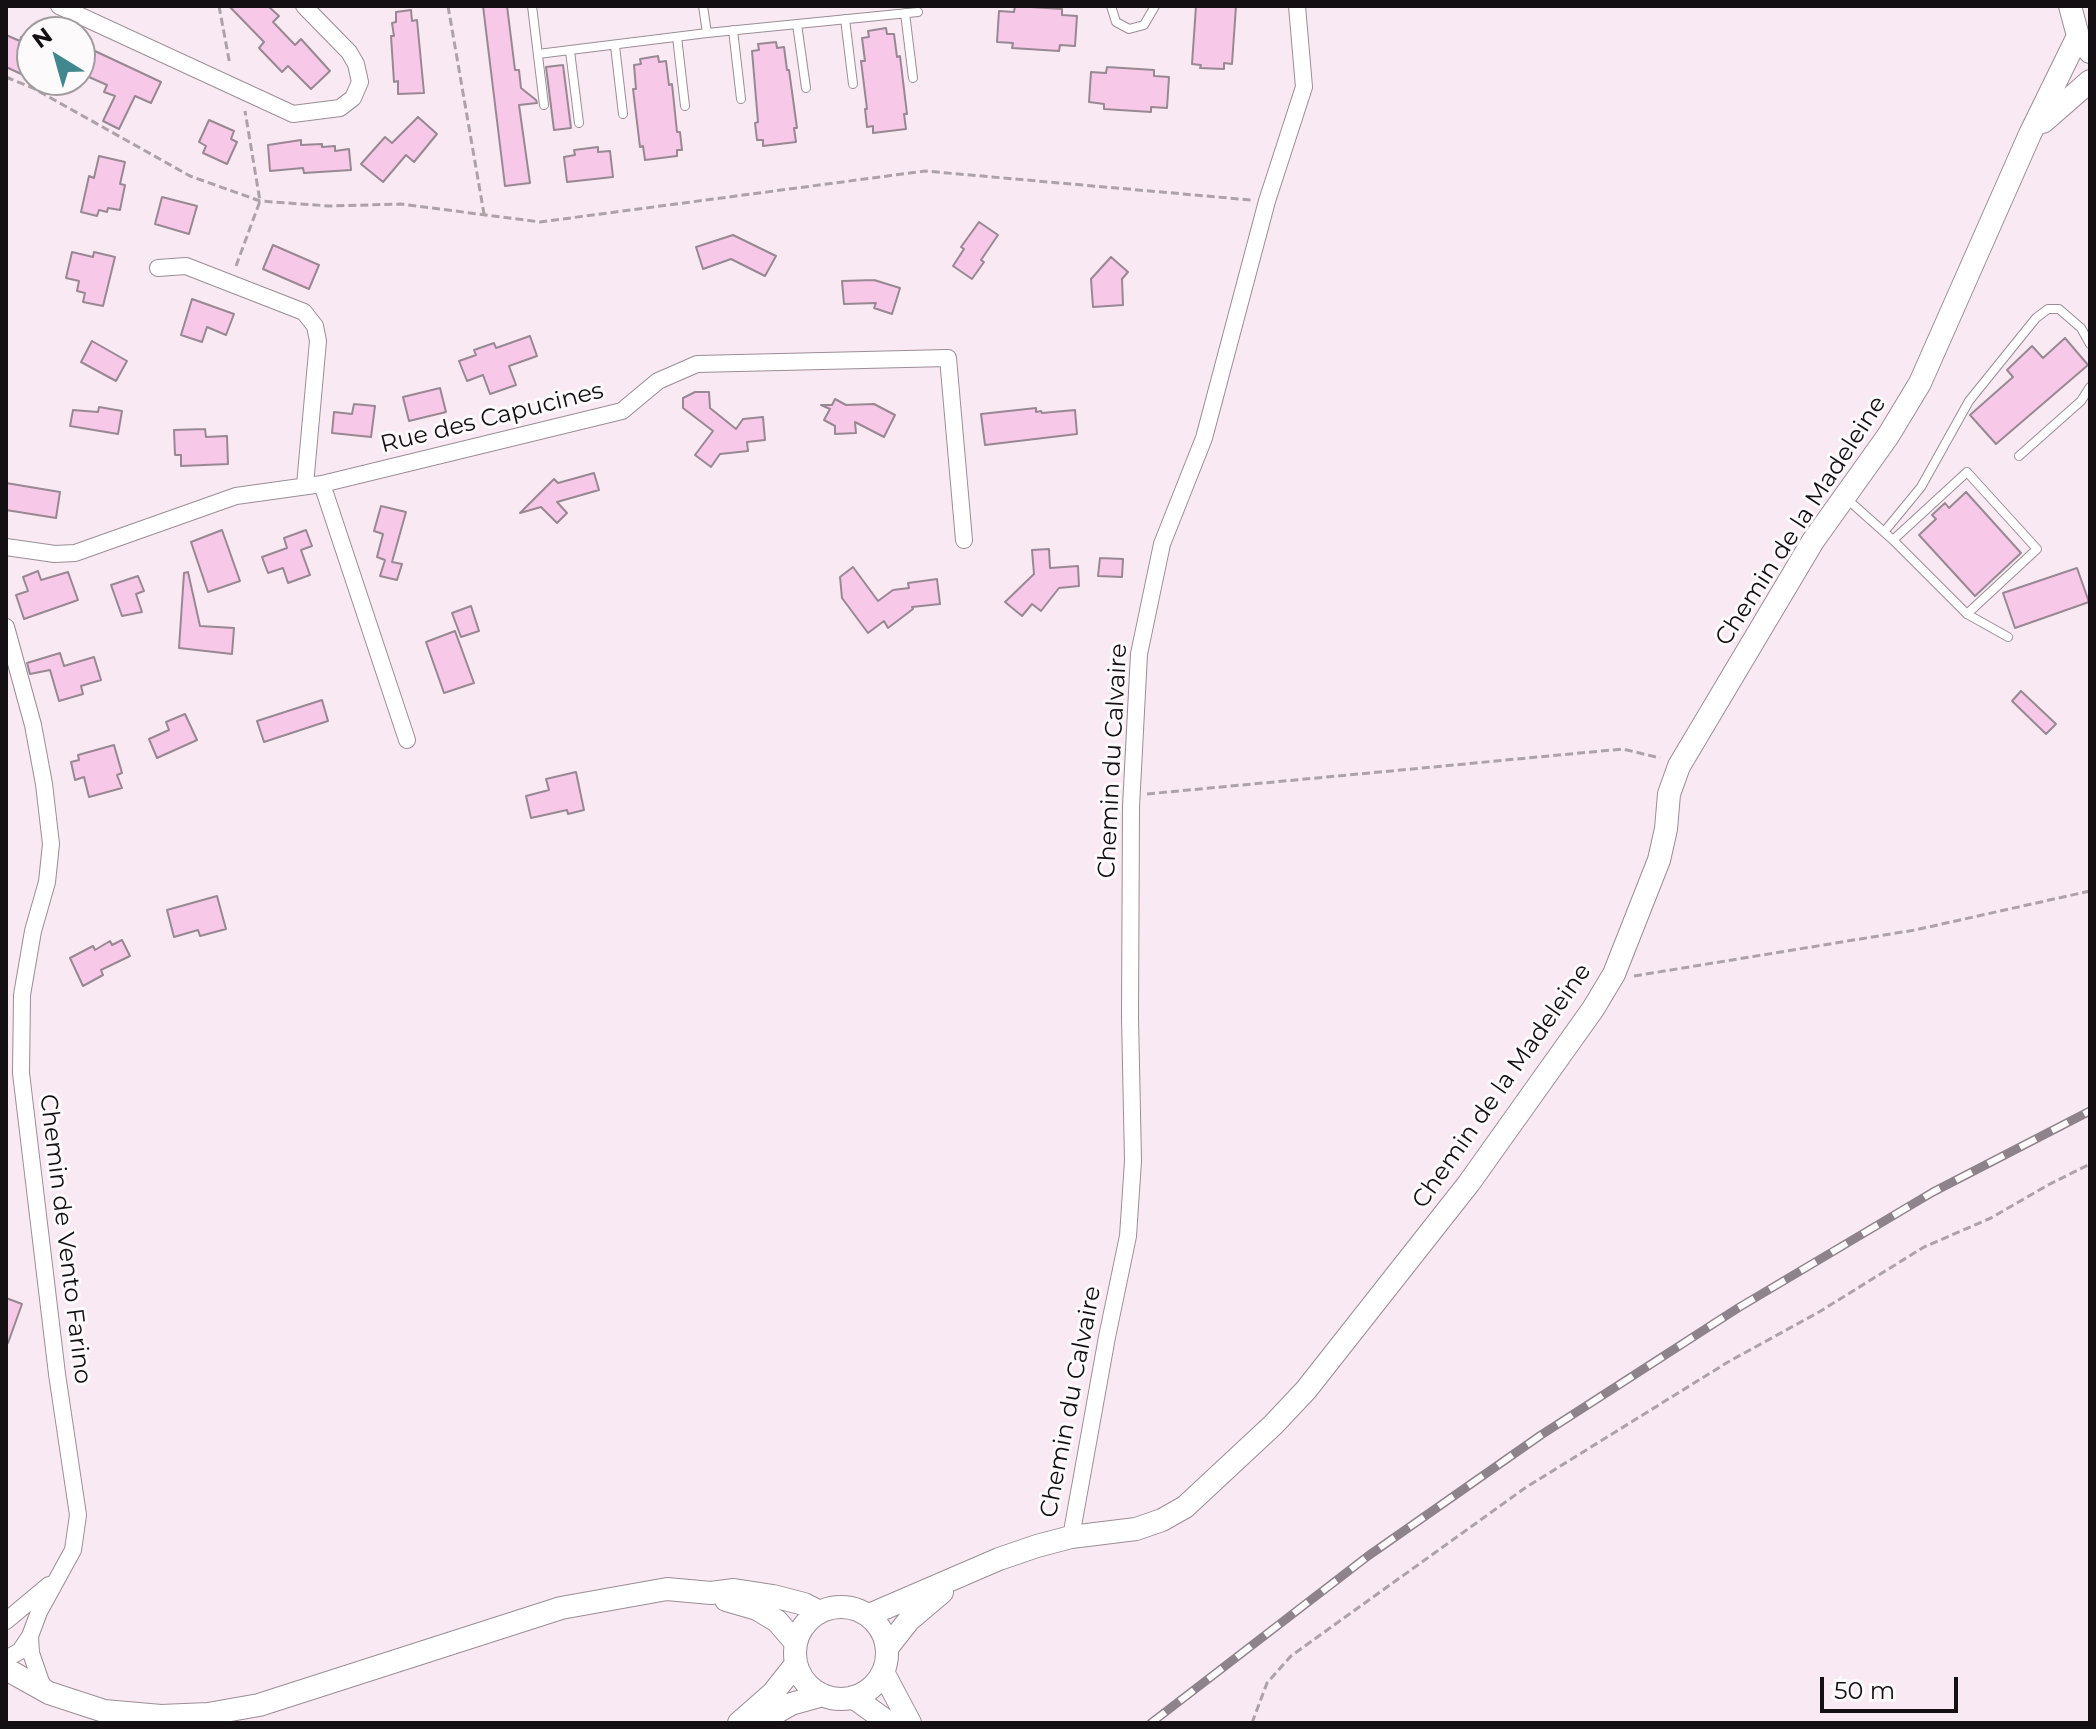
<!DOCTYPE html>
<html>
<head>
<meta charset="utf-8">
<style>
	body { margin:0 }
	#map { position:relative; width:2096px; height:1729px; overflow:hidden; background:#f9e9f3; font-family:Montserrat,sans-serif }
	canvas { display:block }
	.frame { position:absolute; inset:0; border:8px solid #140f12; pointer-events:none }
	.north { position:absolute; left:16px; top:16px; width:80px; height:80px; box-sizing:border-box; background:#fdfafc; border:2px solid #a09c9e; border-radius:50%; rotate:323deg; font-size:22px; font-weight:700; line-height:32px; text-align:center; color:#140f12 }
	.north::after { content:''; display:block; margin:auto; width:28px; height:36px; background:#40888d; clip-path:polygon(50% 0,100% 100%,50% 72%,0 100%) }
	.scale { position:absolute; left:1820px; top:1677px; width:138px; height:36px; box-sizing:border-box; border:4px solid #140f12; border-top:0; padding-left:10px; font-size:24px; line-height:28px; white-space:nowrap; color:#140f12; -webkit-text-stroke:6px #fdfafc; paint-order:stroke }
</style>
</head>
<body>
<div id="map">
<canvas width="2096" height="1729"></canvas>
<div class="frame"></div>
<div class="north">N</div>
<div class="scale">50 m</div>
</div>
<script>
const g = document.querySelector('canvas').getContext('2d');
g.lineJoin = 'round';
function fillPath(path, color) { g.fillStyle = color; g.fill(path, 'evenodd'); }
const toPath = rows => new Path2D(rows.map(r => 'M' + r).join(''));
function strokePath(path, color, width, dash) { g.strokeStyle = color; g.lineWidth = width; g.lineCap = dash ? 'butt' : 'round'; g.setLineDash(dash || []); g.stroke(path); }
function write(font, color, halo, rows, align = 'center') {
  g.font = font + ' Montserrat,sans-serif'; g.lineWidth = 6; g.setLineDash([]); g.textBaseline = 'middle'; g.strokeStyle = halo; g.fillStyle = color; for (const [text, x, y, turn = 0] of rows) {
    g.save(); g.translate(x, y); g.rotate((+turn || 0) * Math.PI / 180); g.textAlign = isNaN(turn) ? turn : align; if (halo) g.strokeText(text, 0, 0); g.fillText(text, 0, 0); g.restore();
  }
}
const building = toPath([
	[229,6,268,6,279,16,273,22,295,45,301,39,330,71,311,89,288,66,282,72,259,48,264,42,229,6],
	[483,6,507,6,515,70,519,70,521,88,536,100,537,103,519,105,530,183,505,186,483,6],
	[1015,6,1062,9,1062,15,1077,16,1075,46,1060,45,1059,51,1012,48,1013,43,997,42,999,11,1014,12,1015,6],
	[1196,6,1236,6,1232,64,1224,63,1224,69,1200,68,1201,65,1192,64,1196,6],
	[411,10,412,21,417,20,424,93,398,94,398,81,394,82,391,36,394,36,392,23,396,22,396,12,411,10],
	[886,28,887,34,894,34,897,57,900,56,907,114,904,114,906,129,873,133,873,126,867,127,865,109,867,109,861,61,865,61,862,38,869,37,868,31,886,28],
	[6,35,20,41,21,37,32,42,32,79,6,67,6,35],
	[776,42,777,48,784,47,787,70,789,70,797,128,794,128,796,142,763,146,763,140,757,140,755,123,758,122,752,51,759,50,758,44,776,42],
	[80,44,161,82,151,103,135,96,119,129,103,121,115,96,104,92,107,85,80,73,80,44],
	[658,56,659,62,666,61,669,85,672,84,677,132,680,132,682,150,677,150,677,156,645,160,643,146,640,147,633,89,636,89,634,65,641,64,640,59,658,56],
	[563,65,571,128,554,130,546,67,563,65],
	[1107,67,1154,70,1154,76,1169,77,1167,108,1151,107,1151,112,1104,109,1104,104,1089,102,1091,72,1106,73,1107,67],
	[418,117,437,134,414,162,406,155,383,182,361,164,385,137,392,143,418,117],
	[209,120,234,131,231,139,237,142,227,164,203,153,206,146,199,142,209,120],
	[301,140,301,145,322,144,322,147,335,146,335,151,349,149,351,170,304,173,303,168,270,171,268,145,301,140],
	[598,147,598,152,610,151,613,177,567,182,564,157,575,155,574,150,598,147],
	[99,156,125,162,120,184,125,185,120,210,108,208,107,212,99,210,97,216,81,212,89,176,94,178,99,156],
	[162,197,197,206,189,234,155,224,162,197],
	[979,222,998,235,981,260,984,262,972,279,953,266,964,249,961,247,979,222],
	[733,235,776,256,765,276,731,259,703,269,696,247,733,235],
	[273,245,319,265,309,289,263,269,273,245],
	[72,252,93,257,94,252,115,257,103,306,83,302,85,293,77,291,79,281,66,278,72,252],
	[1111,257,1128,272,1122,279,1123,305,1093,307,1091,279,1111,257],
	[874,280,900,288,892,314,874,308,876,303,844,304,842,281,874,280],
	[192,299,234,314,226,335,207,327,202,342,181,335,192,299],
	[530,336,537,356,509,366,516,385,490,394,483,375,467,381,459,361,476,355,474,350,494,343,496,348,530,336],
	[2065,338,2088,365,1996,444,1970,415,2013,377,2007,370,2032,346,2043,358,2065,338],
	[92,341,127,361,116,381,81,362,92,341],
	[440,388,446,412,409,421,403,397,440,388],
	[695,392,709,392,710,408,736,429,743,419,763,417,765,440,747,442,748,451,720,454,711,467,695,455,713,431,683,408,683,398,695,392],
	[835,399,846,405,874,404,895,415,884,437,855,422,856,433,835,434,835,426,824,420,830,409,821,405,832,405,835,399],
	[354,404,375,406,371,437,332,433,334,412,352,414,354,404],
	[99,407,122,411,118,434,70,426,73,410,98,412,99,407],
	[1036,408,1036,412,1041,411,1042,413,1075,410,1077,434,985,445,981,414,1036,408],
	[205,429,206,437,227,436,228,464,181,466,181,455,175,455,174,430,205,429],
	[594,473,599,490,557,502,567,513,557,523,541,507,520,513,554,479,558,483,594,473],
	[6,483,60,492,56,518,6,510,6,483],
	[1966,492,2021,553,1975,596,1919,535,1936,519,1932,515,1945,503,1949,508,1966,492],
	[381,506,406,512,392,562,402,564,397,580,380,576,385,560,377,557,383,534,374,531,381,506],
	[222,530,240,581,208,592,191,542,222,530],
	[306,530,312,546,301,550,310,575,288,583,283,568,268,573,262,557,287,548,284,538,306,530],
	[1049,549,1050,568,1078,566,1079,586,1059,588,1041,611,1032,604,1022,616,1005,602,1034,574,1032,550,1049,549],
	[1100,558,1123,559,1122,577,1098,576,1100,558],
	[853,567,878,601,893,590,909,588,908,583,937,579,940,604,912,607,913,609,888,628,884,621,868,633,842,598,840,577,853,567],
	[2077,568,2089,602,2015,628,2003,593,2077,568],
	[38,571,41,580,68,572,78,600,24,619,16,595,28,591,23,577,38,571],
	[188,572,200,626,234,628,232,654,179,648,184,573,188,572],
	[138,576,144,591,136,594,142,612,122,616,111,585,138,576],
	[471,606,479,631,461,637,452,613,471,606],
	[455,631,474,683,444,693,426,642,455,631],
	[60,653,64,666,94,657,101,680,81,686,83,694,59,701,50,670,30,674,27,663,60,653],
	[2021,691,2056,724,2046,734,2012,701,2021,691],
	[322,700,328,721,264,742,257,721,322,700],
	[185,714,197,740,157,758,149,739,169,730,166,722,185,714],
	[114,745,122,773,117,775,122,788,89,797,84,777,75,780,71,762,79,760,78,755,114,745],
	[576,772,584,810,568,814,567,810,531,818,526,796,549,790,546,779,576,772],
	[217,896,226,929,200,936,198,930,174,937,167,910,217,896],
	[122,940,130,956,101,970,103,975,83,986,70,958,93,946,95,950,110,941,112,945,122,940],
	[6,1298,22,1304,8,1343,6,1342,6,1298]
]);
const path = toPath([
	[219,6,230,65],
	[448,6,484,214],
	[6,77,33,88,190,176,260,201,329,206,401,204,540,222,925,171,1251,200],
	[236,266,260,201,245,111],
	[1147,794,1623,749,1660,758],
	[1634,976,1915,930,2090,891],
	[1252,1723,1267,1683,1291,1656,1525,1488,1728,1362,1819,1312,1924,1247,1991,1218,2048,1185,2090,1164]
]);
const lane = toPath([
	[532,6,544,105],
	[703,6,707,33],
	[1111,6,1116,22,1129,29,1144,25,1155,6],
	[905,13,913,78],
	[845,19,853,84],
	[797,24,806,88],
	[733,30,741,99],
	[677,37,685,106],
	[615,46,623,114],
	[570,51,579,123],
	[538,54,707,33,918,12],
	[2019,456,2081,401,2090,387],
	[1847,499,1893,540,1967,614,2008,637],
	[1884,532,1921,487,1969,401,2036,318,2048,309,2059,309,2081,328,2090,344],
	[1893,540,1967,472,2037,549,1967,614]
]);
const street = toPath([
	[59,6,293,114,340,108,353,98,360,82,356,64,349,52,304,6],
	[158,268,186,266,304,312,315,326,318,341,305,485],
	[322,484,407,740],
	[6,547,55,554,75,553,236,496,322,484,622,411,658,381,697,364,948,358,964,540],
	[6,627,33,725,44,784,51,844,47,882,33,931,22,995,21,1073,57,1374,78,1515,73,1550,39,1612,30,1636,31,1653,41,1682,48,1692],
	[1071,1537,1107,1337,1128,1236,1133,1161,1130,1017,1131,807,1139,654,1162,544,1204,438,1267,201,1304,87,1297,6],
	[6,1621,49,1585],
	[6,1659,20,1651,30,1636]
]);
const secondary = toPath([
	[2070,6,2078,36,2090,52],
	[2043,122,2090,81],
	[726,1600,757,1609,777,1621,796,1643],
	'795 1653a46 46 0 1 1 92 0a46 46 0 1 1-92 0Z',
	[869,1615,999,1559,1037,1546,1071,1537,1136,1529,1162,1520,1185,1507,1273,1425,1306,1390,1469,1183,1593,1009,1614,974,1659,860,1666,829,1669,794,1679,766,1813,541,1888,436,1920,383,2030,134,2078,36],
	[887,1648,909,1620,942,1592],
	[6,1669,49,1693,104,1711,161,1716,208,1714,259,1705,561,1608,667,1589,711,1593,734,1590,773,1596,804,1604,820,1612],
	[883,1672,910,1723],
	[853,1697,889,1723],
	[739,1723,773,1693,796,1664],
	[758,1723,791,1704,823,1695]
]);
const rail = toPath([
	[1151,1723,1368,1556,1541,1435,1738,1308,1933,1192,2090,1111]
]);
const streetNames = [
	["Rue des Capucines",492,418,-14],
	["Chemin de la Madeleine",1801,521,-57],
	["Chemin du Calvaire",1113,761,-87],
	["Chemin de la Madeleine",1502,1086,-55],
	["Chemin de Vento Farino",65,1239,83],
	["Chemin du Calvaire",1071,1402,-79]
];
fillPath(building, '#f8c8e9');
strokePath(building, '#978892', 2);
strokePath(lane, '#9b8d96', 10);
strokePath(street, '#9b8d96', 18);
strokePath(secondary, '#9b8d96', 24);
strokePath(path, '#aea2a9', 3, [8, 4]);
strokePath(lane, '#fff', 8);
strokePath(street, '#fff', 16);
strokePath(secondary, '#fff', 22);
strokePath(rail, '#8e838a', 9);
strokePath(rail, '#fdfafc', 6, [18]);
write('24px', '#140f12', '#fdfafc', streetNames);
</script>
</body>
</html>
